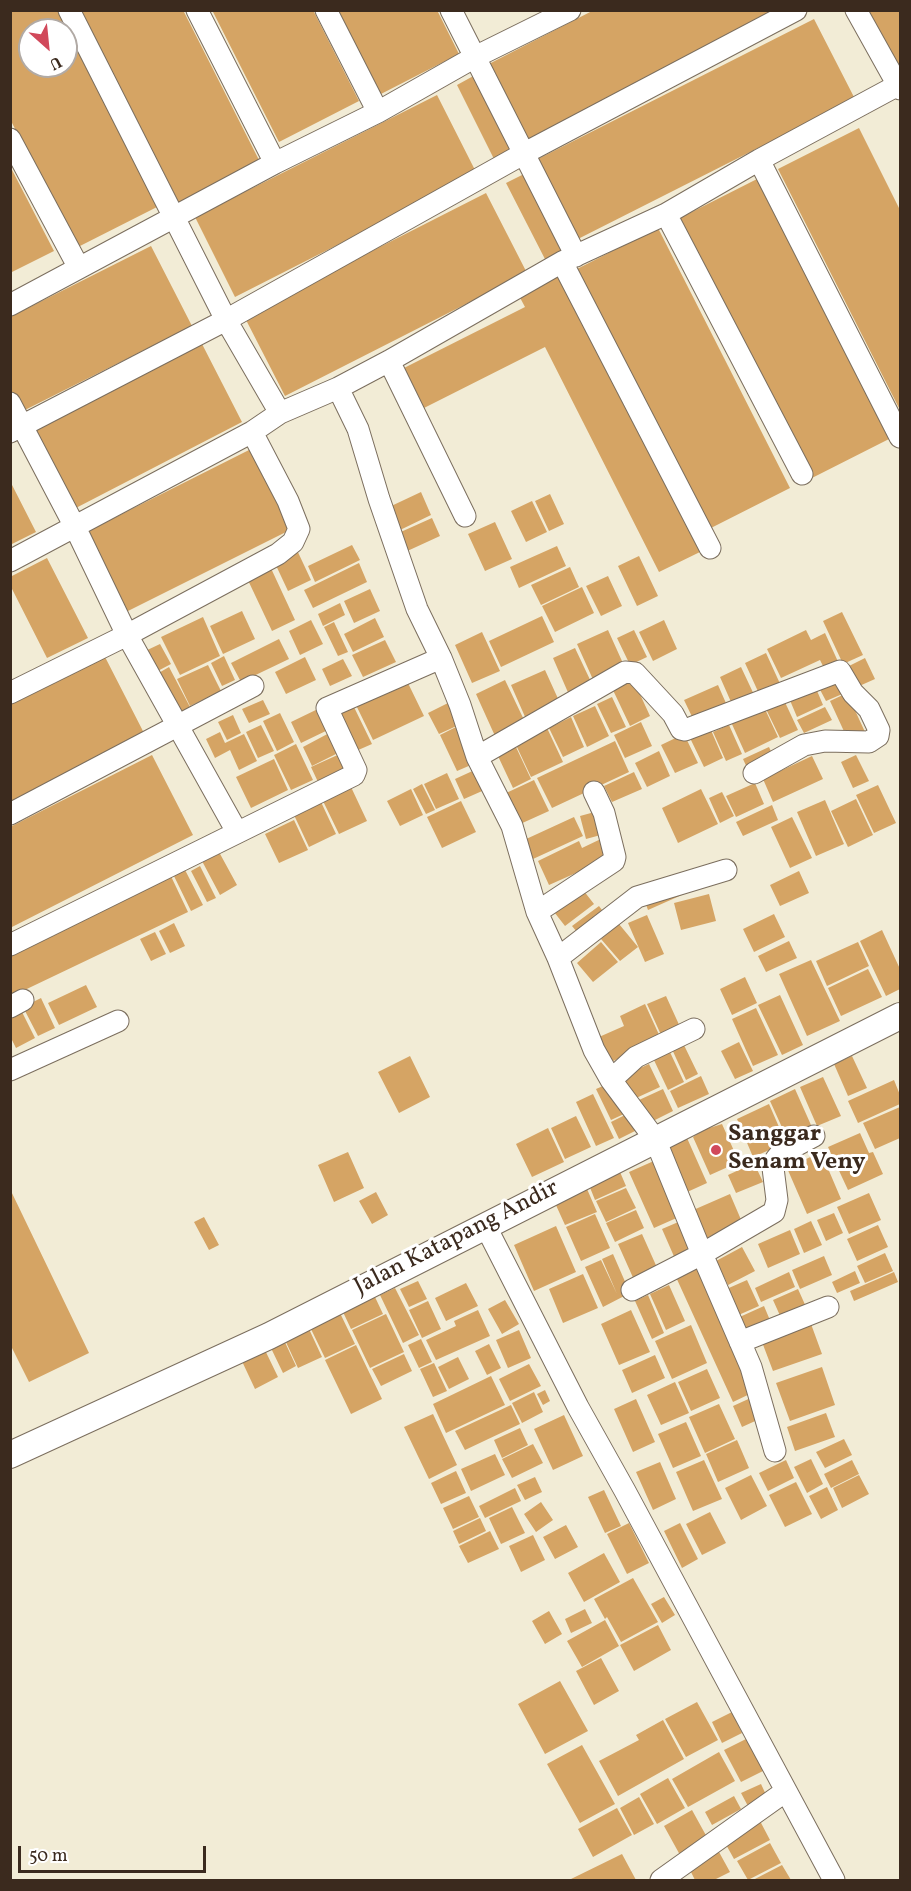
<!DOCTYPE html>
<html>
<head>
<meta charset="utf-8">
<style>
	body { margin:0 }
	#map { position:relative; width:911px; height:1891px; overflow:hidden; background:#f2ecd6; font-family:Vollkorn,serif }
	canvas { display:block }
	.frame { position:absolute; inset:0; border:12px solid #3b2a1e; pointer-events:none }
	.north { position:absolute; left:18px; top:18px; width:60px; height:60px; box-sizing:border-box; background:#fff; border:2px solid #b1aaa5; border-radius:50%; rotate:153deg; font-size:16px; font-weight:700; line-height:24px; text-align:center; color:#3b2a1e }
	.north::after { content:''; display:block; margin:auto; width:21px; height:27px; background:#d1495b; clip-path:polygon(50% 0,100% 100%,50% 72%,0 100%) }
	.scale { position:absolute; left:18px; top:1846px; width:188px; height:27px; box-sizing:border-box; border:3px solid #3b2a1e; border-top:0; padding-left:8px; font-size:18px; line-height:21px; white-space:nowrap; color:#3b2a1e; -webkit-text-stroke:4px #fff; paint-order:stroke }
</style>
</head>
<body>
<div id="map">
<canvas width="911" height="1891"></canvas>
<div class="frame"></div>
<div class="north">U</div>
<div class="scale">50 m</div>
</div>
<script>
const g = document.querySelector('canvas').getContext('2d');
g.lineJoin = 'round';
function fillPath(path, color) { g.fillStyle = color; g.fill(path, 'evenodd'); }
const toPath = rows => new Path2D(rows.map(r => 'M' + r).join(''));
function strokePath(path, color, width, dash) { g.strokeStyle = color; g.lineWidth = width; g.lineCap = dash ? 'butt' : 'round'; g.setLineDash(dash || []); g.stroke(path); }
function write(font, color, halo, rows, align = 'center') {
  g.font = font + ' Vollkorn,serif'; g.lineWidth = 6; g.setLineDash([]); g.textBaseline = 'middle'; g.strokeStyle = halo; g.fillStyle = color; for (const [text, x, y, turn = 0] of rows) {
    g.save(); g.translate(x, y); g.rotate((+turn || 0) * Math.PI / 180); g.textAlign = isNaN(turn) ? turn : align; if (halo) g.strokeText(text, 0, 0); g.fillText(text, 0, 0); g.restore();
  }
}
const building = toPath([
	[10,10,57,10,157,207,76,248,10,119],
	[30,30,66,30,66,66,30,66],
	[81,10,183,10,260,162,179,203],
	[212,10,313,10,359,101,279,142],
	[336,10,437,10,459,54,379,95],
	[594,10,792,10,526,146,485,66],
	[865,10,900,10,900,64,896,66],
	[814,19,855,99,572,242,532,162],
	[477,74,517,154,497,165,457,85],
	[437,95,477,174,235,297,195,217],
	[859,128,900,210,900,410,778,169],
	[10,166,54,251,10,273],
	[526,173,567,253,547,263,506,183],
	[759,178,891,438,810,479,678,219],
	[486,193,527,273,285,396,244,316],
	[658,228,790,488,709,529,577,269],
	[151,246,192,326,19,413,10,396,10,317],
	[558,272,700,552,659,572,545,347,424,408,404,368,525,307,517,292],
	[201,342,242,422,72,510,30,430],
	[253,448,294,528,122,614,84,536,92,529],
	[10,481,36,532,10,545],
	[421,492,431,515,398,531,387,508],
	[550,494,564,524,549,531,535,501],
	[532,501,547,532,526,542,511,511],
	[432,518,440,536,403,553,394,535],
	[495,522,512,559,485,571,468,534],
	[352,545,360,560,315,582,308,566],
	[557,546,566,566,519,588,510,567],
	[296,548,311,580,288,591,273,559],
	[639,556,658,596,637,606,618,566],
	[47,558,88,638,47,658,10,585,10,577],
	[359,563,367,582,313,608,304,590],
	[269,564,295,620,272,631,246,576],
	[570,567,579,587,541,605,531,585],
	[608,576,622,606,601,616,586,586],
	[582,587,594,613,555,632,542,606],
	[370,589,380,611,354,623,344,601],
	[340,603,345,615,323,626,318,614],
	[242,611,255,639,223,654,210,626],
	[842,612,863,655,843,664,823,621],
	[542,616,554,642,501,667,489,641],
	[203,617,220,656,180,675,161,637],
	[375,618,384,637,353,652,344,634],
	[311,620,323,644,300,655,289,631],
	[664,620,677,649,653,661,639,632],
	[334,622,348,652,338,656,324,627],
	[608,630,626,670,595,684,577,644],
	[634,630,647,657,630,665,617,638],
	[806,630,811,640,825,633,840,666,826,672,820,660,781,678,767,649],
	[482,632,500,671,472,683,455,645],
	[279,639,289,659,241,682,231,663],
	[385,640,396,662,363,677,352,655],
	[160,644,171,664,152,674,141,653],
	[575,648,593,686,570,697,553,658],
	[766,653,782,688,761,698,745,663],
	[104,655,145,735,10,803,10,703],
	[224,656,235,680,222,686,211,663],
	[305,657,316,680,286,694,275,672],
	[865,658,875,679,857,687,847,667],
	[343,659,352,676,330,686,322,669],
	[208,665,221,691,190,706,177,679],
	[169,667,190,707,178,714,157,674],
	[741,667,757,701,735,711,720,677],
	[545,670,560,703,526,719,511,685],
	[838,674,847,692,826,701,817,684],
	[406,679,424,716,373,740,355,703],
	[633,679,650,716,630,726,612,688],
	[505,680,525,722,495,736,476,694],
	[718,685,729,710,696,725,684,700],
	[815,686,823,705,797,717,789,698],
	[847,693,865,732,848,740,830,701],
	[612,697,626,727,611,733,597,704],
	[783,698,798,730,780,738,765,707],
	[263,700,270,714,249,723,242,709],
	[450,702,461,724,439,734,428,713],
	[353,705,372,744,356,751,337,712],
	[595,706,609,736,587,747,573,716],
	[322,707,332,728,301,743,291,722],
	[764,707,778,737,745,753,731,722],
	[825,707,832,720,804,733,797,720],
	[280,713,294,742,277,751,263,721],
	[233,715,241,733,227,740,218,722],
	[571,717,584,747,563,757,549,728],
	[641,722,652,746,625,758,614,735],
	[261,725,274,751,258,758,246,732],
	[460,725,478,762,457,771,440,735],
	[729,725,742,754,726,761,713,732],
	[547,728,563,762,531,777,516,745],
	[710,728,723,758,704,767,690,738],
	[333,731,342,751,312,766,303,747],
	[220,732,225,743,244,734,257,761,239,770,230,750,215,758,206,739],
	[684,734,698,763,675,773,661,745],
	[615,741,629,772,552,808,537,778],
	[296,744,313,780,291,790,274,755],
	[515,745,531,779,513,788,497,754],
	[769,747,775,760,749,772,743,759],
	[659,751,670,776,647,787,635,763],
	[342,753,349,767,318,782,311,767],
	[152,755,193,835,10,928,10,827],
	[856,755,869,781,853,788,841,762],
	[812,756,823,779,773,802,763,779],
	[274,759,288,790,251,808,236,777],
	[479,768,489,788,464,799,455,779],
	[634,772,642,789,612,802,604,786],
	[447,773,459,799,436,809,424,784],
	[534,780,549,811,518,825,504,794],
	[755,783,764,804,736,817,726,796],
	[422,784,435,810,426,814,413,789],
	[878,785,896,823,874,833,856,795],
	[351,787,367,821,339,834,323,801],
	[411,789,423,815,400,826,387,801],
	[701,789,718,824,678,843,662,808],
	[722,792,734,816,720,823,709,798],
	[856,799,873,835,848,847,831,811],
	[825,800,844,844,816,856,797,812],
	[461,801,476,832,442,848,427,817],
	[321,802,336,834,309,847,294,815],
	[772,805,778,820,743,836,736,822],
	[602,810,608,833,586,839,580,816],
	[574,817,583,836,533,859,524,840],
	[792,817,812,858,790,868,771,827],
	[294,820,308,850,279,863,265,834],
	[605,837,614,856,549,885,538,861,579,841,582,848],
	[219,852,237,885,220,895,202,861],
	[200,866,216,898,207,902,191,871],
	[184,868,203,905,191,911,173,874],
	[168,870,188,912,10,997,10,949],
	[799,871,809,893,780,906,770,885],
	[680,884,684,894,648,910,644,899],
	[580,886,594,904,565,926,551,908],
	[709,894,716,921,681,930,674,903],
	[599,906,608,918,582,938,572,926],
	[774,914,785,937,754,952,743,929],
	[647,915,664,954,645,962,628,923],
	[174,923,185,946,170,953,159,931],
	[619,924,638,947,620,961,601,939],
	[882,930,900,969,900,989,886,996,860,941],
	[155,932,166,954,151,961,140,939],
	[789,941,797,958,766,972,758,956],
	[601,942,618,962,593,982,577,963],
	[858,942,869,966,827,986,816,961],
	[811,960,840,1021,807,1036,779,974],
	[868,969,882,997,841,1016,828,988],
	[745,977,757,1003,732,1015,720,989],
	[86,985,97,1007,59,1025,48,1003],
	[780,995,803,1045,782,1055,758,1005],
	[666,996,681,1029,662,1037,647,1004],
	[41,998,55,1028,38,1036,23,1007],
	[645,1004,661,1039,611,1062,599,1037,624,1026,620,1016],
	[20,1008,35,1038,16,1048,10,1036,10,1013],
	[756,1008,778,1055,753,1066,732,1019],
	[682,1041,698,1074,686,1080,671,1047],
	[739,1042,753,1071,735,1079,721,1051],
	[669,1050,684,1082,668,1090,653,1058],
	[410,1056,430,1097,399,1113,378,1072],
	[852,1056,867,1088,848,1096,834,1064],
	[649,1064,660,1087,634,1099,623,1076],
	[701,1076,709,1094,678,1108,670,1091],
	[823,1077,841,1116,817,1126,800,1087],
	[894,1080,900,1095,900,1104,858,1123,848,1101],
	[610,1083,624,1114,611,1120,596,1089],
	[663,1089,673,1111,649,1123,639,1100],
	[795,1089,815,1134,790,1145,770,1101],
	[593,1094,614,1138,596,1146,576,1102],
	[769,1104,786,1143,753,1157,737,1119],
	[900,1107,900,1138,875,1149,863,1123],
	[631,1112,639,1129,619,1139,611,1122],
	[576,1116,591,1147,565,1159,551,1128],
	[722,1124,739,1162,710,1175,693,1137,703,1130],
	[548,1128,564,1162,532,1177,516,1144],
	[860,1133,869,1153,873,1152,883,1174,848,1190,828,1147],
	[687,1138,707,1183,685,1193,665,1148],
	[348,1152,364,1188,334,1202,318,1165],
	[821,1152,841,1199,807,1214,787,1168],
	[656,1160,681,1216,654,1228,629,1172],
	[754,1163,763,1182,736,1193,728,1175],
	[620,1172,626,1186,595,1200,589,1185],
	[626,1188,636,1208,606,1222,596,1201],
	[10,1189,89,1353,29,1382,10,1344],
	[587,1189,597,1212,565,1225,555,1203],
	[376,1192,388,1215,372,1224,359,1201],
	[869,1193,881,1220,849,1234,837,1207],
	[730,1194,742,1222,704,1239,691,1211],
	[636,1210,644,1228,615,1242,606,1223],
	[834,1213,843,1233,826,1241,817,1220],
	[595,1214,610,1248,581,1261,566,1227],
	[204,1217,219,1245,209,1250,194,1222],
	[683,1220,697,1252,676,1261,662,1229],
	[811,1221,822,1245,804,1253,794,1229],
	[878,1225,888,1247,857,1261,847,1239],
	[556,1226,576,1272,534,1291,514,1245],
	[790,1230,800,1254,768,1268,758,1244],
	[642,1234,659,1272,635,1282,618,1244],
	[742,1247,755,1271,728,1285,716,1261],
	[885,1253,893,1271,865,1283,857,1266],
	[613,1254,630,1293,603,1307,585,1267,601,1260,617,1294,602,1259],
	[824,1256,832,1275,800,1289,792,1270],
	[700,1264,754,1392,733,1402,675,1275],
	[855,1271,860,1283,837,1293,832,1282],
	[789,1272,795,1287,761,1302,755,1288],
	[894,1272,898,1282,854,1301,850,1291],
	[583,1274,598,1308,563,1323,549,1289],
	[747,1280,759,1306,734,1317,722,1291],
	[418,1281,427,1299,409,1307,400,1289],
	[466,1283,478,1306,446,1321,435,1298],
	[669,1285,685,1321,666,1330,650,1294],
	[395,1288,419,1335,403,1343,380,1295],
	[798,1289,807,1309,782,1320,773,1300],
	[648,1295,664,1333,652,1339,635,1301],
	[375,1297,383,1314,351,1329,343,1312],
	[505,1300,519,1324,502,1334,488,1309],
	[428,1301,441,1329,422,1338,409,1310],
	[764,1306,772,1325,742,1338,733,1320],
	[478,1310,490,1336,436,1360,426,1340,456,1326,454,1321],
	[631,1310,650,1352,619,1365,601,1324],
	[340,1313,355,1344,325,1358,310,1327],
	[386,1314,404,1352,370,1368,352,1330],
	[811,1324,822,1354,773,1371,762,1342],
	[691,1325,707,1363,672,1379,655,1341],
	[309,1329,322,1357,298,1368,285,1340],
	[519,1330,531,1358,508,1368,496,1340],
	[283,1338,296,1366,283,1373,269,1344],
	[421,1339,432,1362,419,1368,408,1345],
	[489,1344,501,1368,487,1375,475,1351],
	[356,1345,382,1399,351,1414,325,1360],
	[263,1346,278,1377,255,1389,240,1357],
	[404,1354,412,1371,381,1386,372,1369],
	[655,1355,665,1378,632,1393,622,1370],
	[458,1357,469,1379,449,1389,438,1367],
	[434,1363,447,1391,433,1397,420,1369],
	[529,1364,541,1386,510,1401,499,1379],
	[822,1367,835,1405,790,1421,776,1383],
	[707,1369,720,1398,691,1411,678,1382],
	[491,1376,505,1405,446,1433,433,1404],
	[675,1382,689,1413,661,1425,647,1395],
	[545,1390,550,1401,543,1405,537,1394],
	[534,1392,543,1412,522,1423,512,1403],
	[755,1396,764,1417,742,1427,733,1406],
	[636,1399,655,1442,633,1452,614,1409],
	[719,1404,735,1439,705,1453,689,1417],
	[511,1405,520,1424,465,1450,455,1431],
	[826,1413,835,1437,795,1451,787,1427],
	[433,1414,457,1465,429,1479,404,1427],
	[564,1415,583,1456,553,1470,534,1429],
	[686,1422,701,1456,673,1468,658,1434],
	[520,1428,528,1445,502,1458,494,1440],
	[844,1439,852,1455,825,1468,816,1452],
	[737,1440,749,1468,718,1482,706,1454],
	[533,1444,543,1463,512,1478,502,1459],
	[495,1454,505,1475,471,1491,461,1469],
	[811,1459,823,1484,807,1493,794,1467],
	[704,1460,722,1499,693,1511,676,1472],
	[786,1460,794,1478,768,1491,759,1473],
	[852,1460,859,1474,831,1488,824,1474],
	[660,1462,676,1499,653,1510,636,1472],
	[456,1471,466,1493,441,1504,431,1483],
	[751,1475,767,1506,741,1520,725,1488],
	[859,1475,869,1494,842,1508,833,1488],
	[535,1477,542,1492,525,1500,517,1485],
	[796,1482,812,1514,785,1527,769,1495],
	[827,1487,838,1510,821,1519,809,1496],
	[515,1488,521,1501,485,1518,479,1506],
	[604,1490,621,1526,605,1533,588,1497],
	[469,1496,479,1517,453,1529,443,1508],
	[541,1502,553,1520,536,1532,524,1514],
	[512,1507,525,1533,501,1544,489,1518],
	[710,1512,726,1543,702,1555,686,1524],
	[480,1518,486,1531,459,1544,453,1531],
	[629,1523,649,1563,627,1574,607,1534],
	[680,1523,698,1559,682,1568,664,1531],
	[566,1525,578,1547,555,1559,543,1537],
	[490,1531,499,1549,468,1563,459,1546],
	[533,1535,545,1560,521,1572,509,1546],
	[604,1553,620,1582,584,1602,568,1573],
	[633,1578,658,1622,621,1642,607,1617,605,1619,594,1599],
	[664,1597,675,1615,662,1623,651,1604],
	[585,1609,592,1623,571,1633,565,1619],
	[549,1611,562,1634,545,1644,532,1621],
	[605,1620,619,1646,582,1667,567,1641],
	[658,1625,671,1650,634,1671,620,1645],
	[601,1658,619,1691,594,1705,576,1671],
	[560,1681,588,1731,545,1754,518,1704],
	[697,1702,718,1740,686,1757,665,1719],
	[732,1712,742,1733,722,1743,712,1722],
	[663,1720,684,1759,618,1796,599,1761,639,1740,636,1735],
	[750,1737,767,1769,741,1782,724,1750],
	[582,1745,615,1804,580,1823,547,1764],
	[719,1752,735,1781,688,1807,672,1779],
	[668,1778,685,1808,657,1824,640,1794],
	[761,1784,768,1799,749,1808,741,1793],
	[734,1796,741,1809,712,1825,705,1812],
	[639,1797,654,1824,634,1835,620,1808],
	[617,1808,632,1835,593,1857,578,1829],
	[692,1810,708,1839,680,1855,664,1826],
	[760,1821,770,1840,734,1859,724,1841],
	[770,1843,781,1863,748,1880,737,1861],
	[719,1852,730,1872,714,1880,695,1880,689,1868],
	[622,1854,636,1880,571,1880,571,1879],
	[782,1865,791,1880,753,1880]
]);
const minor = toPath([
	[69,10,226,320,280,413],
	[197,10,275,163],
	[326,10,378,112],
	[451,10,576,256],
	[856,10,900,89],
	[10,139,79,268],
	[759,160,900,437],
	[666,214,802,474],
	[562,262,710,548],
	[10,305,275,163,378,112,475,57,570,10],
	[389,361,465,516],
	[338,388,358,429,379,499,417,609,441,658,460,705,477,757],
	[10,403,75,527,127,635,237,832],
	[10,432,226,320,523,154,796,10],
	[10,561,252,432,280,413,338,388,389,361,562,262,666,214,759,160,900,84],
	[10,693,127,635,278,554,293,542,299,529,288,501,252,432],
	[754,773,804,745,825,741,869,742,878,736,879,730,869,709,853,693,840,671,685,730,681,729,673,714,635,673,625,672,477,757,512,826,537,912,558,958,594,1050,611,1080,655,1139,702,1254,751,1367,775,1451],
	[10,814,253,686],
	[537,912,614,861,615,857,604,813,594,792],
	[10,945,354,775,356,770,327,708,441,658],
	[558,958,637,897,726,870],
	[10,1007,23,1000],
	[10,1070,118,1021],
	[611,1080,636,1057,694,1029],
	[485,1225,578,1407,625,1491,834,1880],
	[632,1290,702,1254,774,1212,777,1200,773,1168,776,1159,780,1154,814,1136],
	[740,1342,828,1307],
	[661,1880,786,1791]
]);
const tertiary = toPath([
	[10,1455,269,1336,900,1016]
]);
const markers = [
	[716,1150,6,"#d1495b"]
];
const poiNames = [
	["Sanggar",728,1136],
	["Senam Veny",728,1164]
];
const streetNames = [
	["Jalan Katapang Andir",457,1239,-27]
];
fillPath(building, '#d5a464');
strokePath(minor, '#7b6e5e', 23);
strokePath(tertiary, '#7b6e5e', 28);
strokePath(minor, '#fff', 21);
strokePath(tertiary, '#fff', 26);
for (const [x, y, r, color] of markers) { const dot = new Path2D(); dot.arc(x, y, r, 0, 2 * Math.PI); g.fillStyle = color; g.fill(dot); strokePath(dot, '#fff', 2); }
write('bold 24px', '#3b2a1e', '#fff', poiNames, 'left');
write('24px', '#3b2a1e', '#fff', streetNames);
</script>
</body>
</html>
